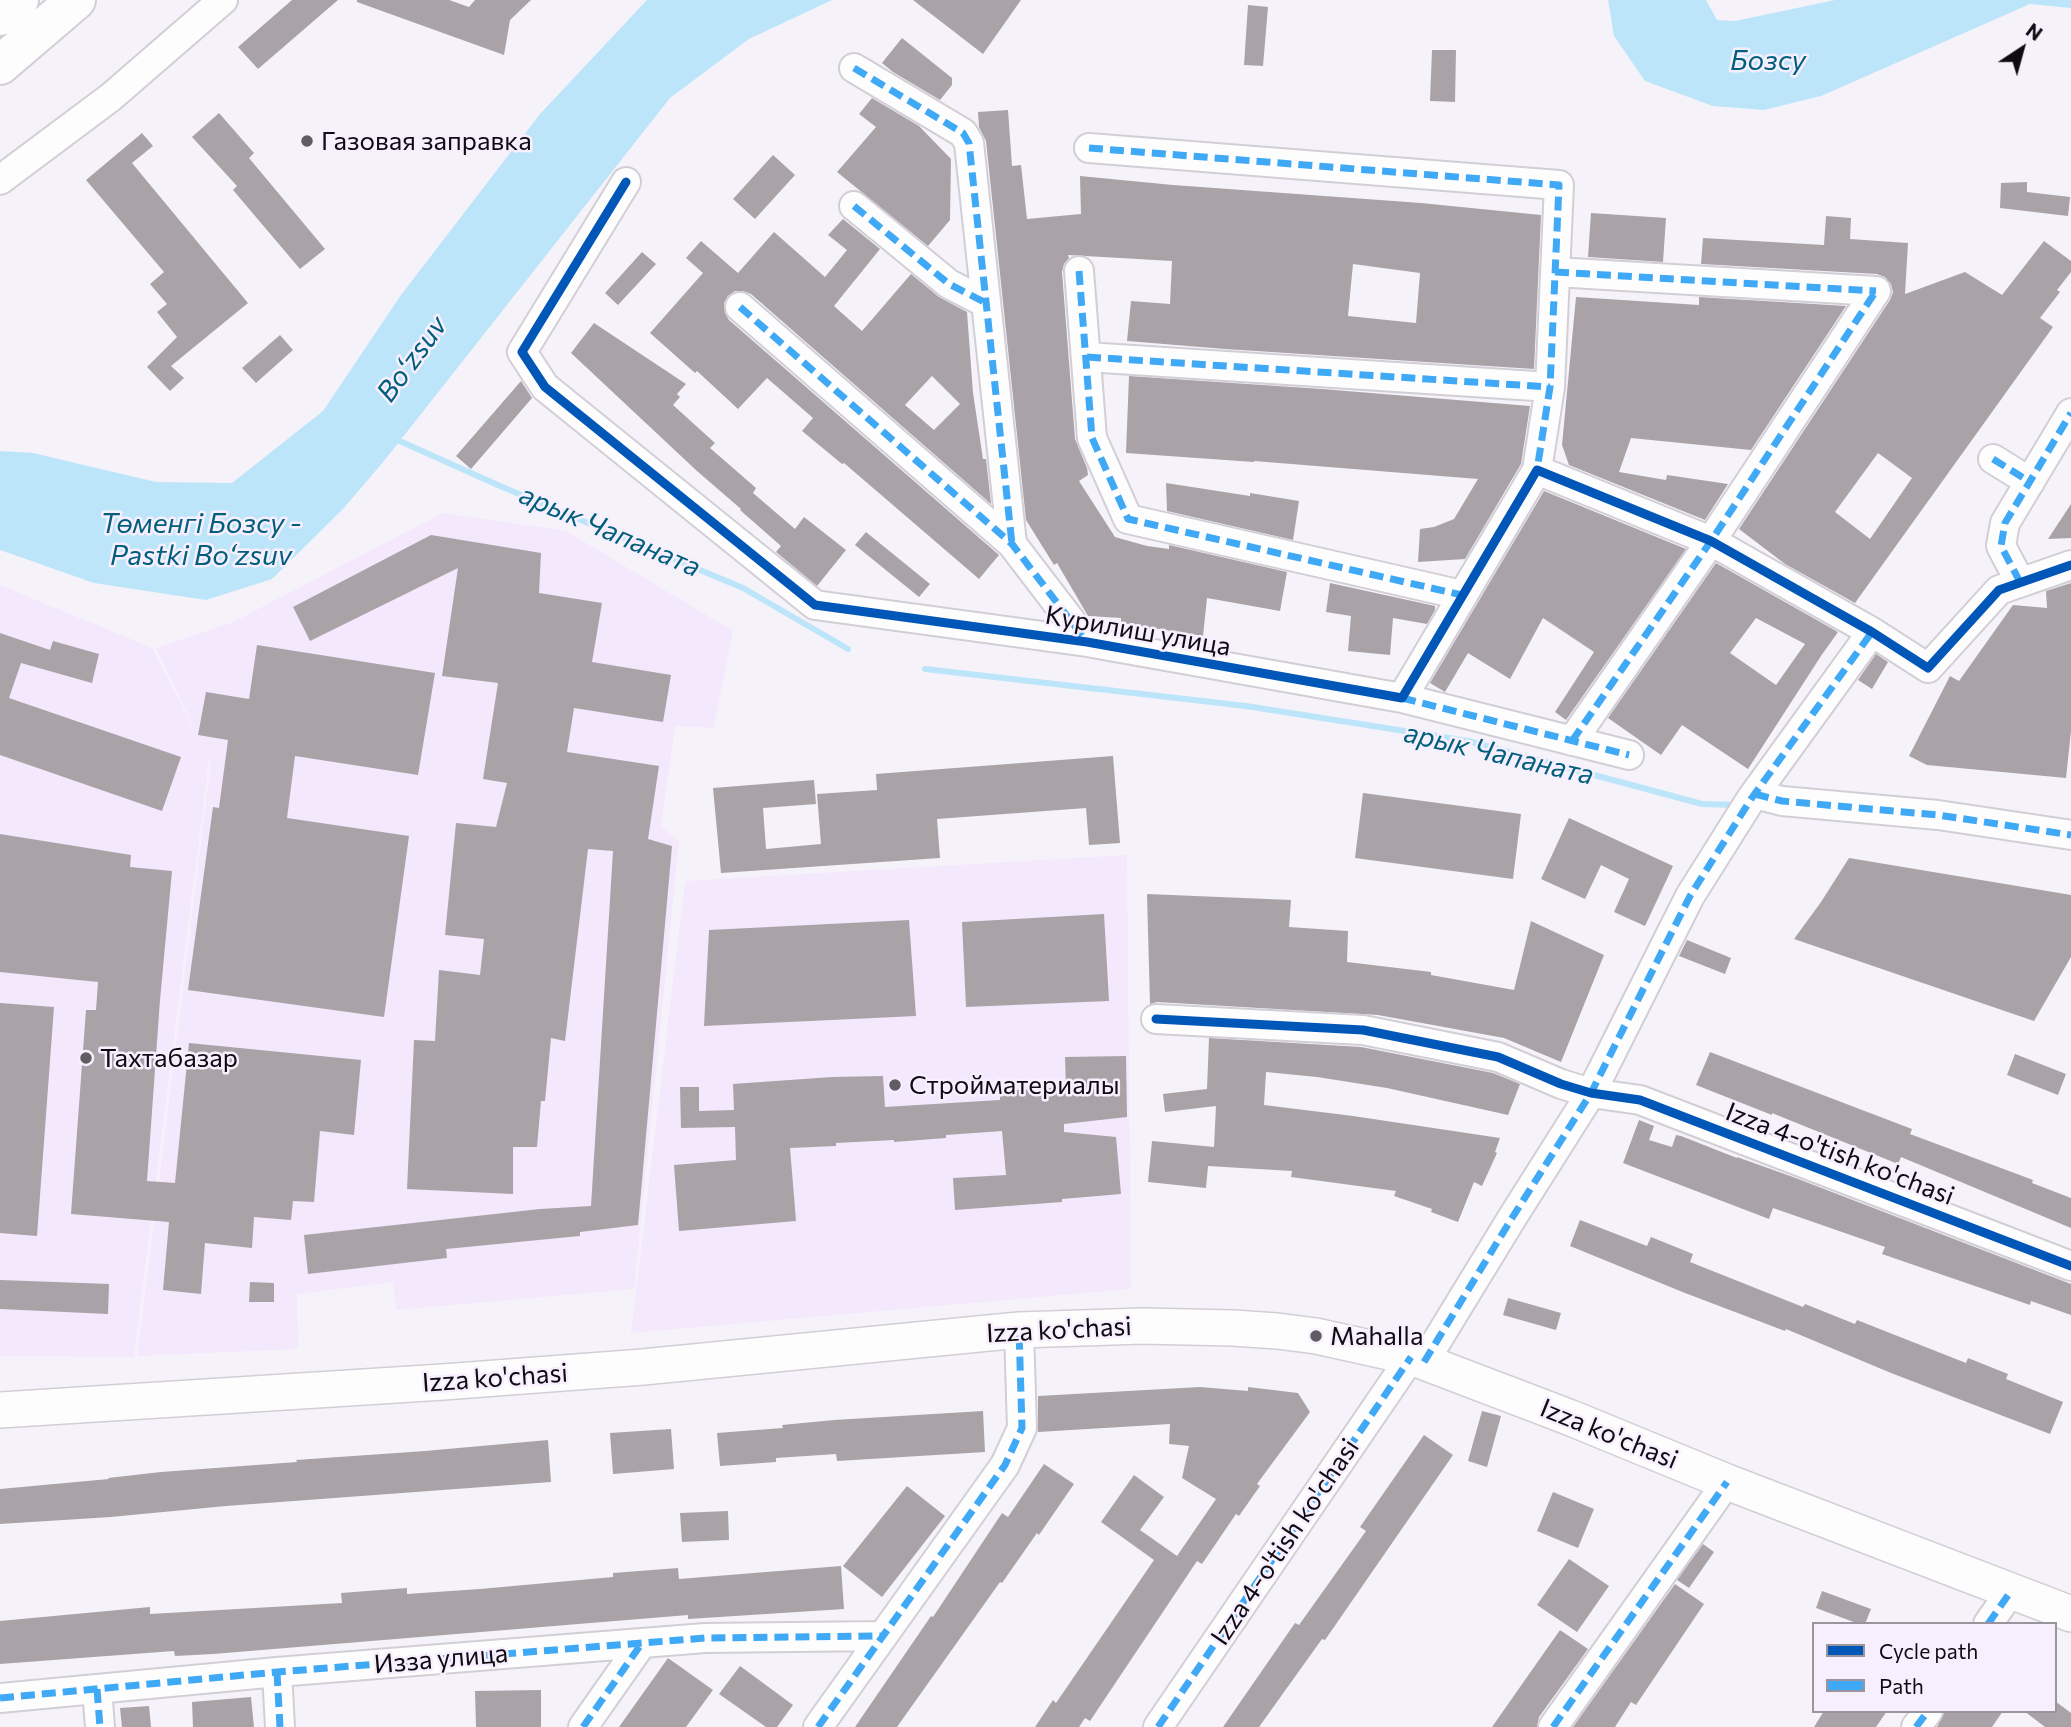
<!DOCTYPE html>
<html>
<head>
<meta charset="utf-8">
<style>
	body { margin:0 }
	#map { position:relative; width:2071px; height:1727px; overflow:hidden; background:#f6f2fa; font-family:Commissioner,sans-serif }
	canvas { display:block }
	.legend { position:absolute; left:1812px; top:1622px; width:245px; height:91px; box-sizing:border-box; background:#f7effd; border:2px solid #9a949f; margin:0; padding:9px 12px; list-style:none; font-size:21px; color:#0f0b12 }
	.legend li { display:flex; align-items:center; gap:14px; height:35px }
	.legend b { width:35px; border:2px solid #9a949f }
	.north { position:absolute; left:1987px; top:14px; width:70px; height:70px; -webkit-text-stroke:5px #f7effd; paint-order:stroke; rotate:36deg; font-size:19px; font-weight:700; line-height:28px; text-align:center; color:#0f0b12 }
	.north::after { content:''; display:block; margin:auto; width:24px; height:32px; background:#0f0b12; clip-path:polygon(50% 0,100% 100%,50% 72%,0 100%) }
</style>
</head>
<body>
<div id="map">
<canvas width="2071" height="1727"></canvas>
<ul class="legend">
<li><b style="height:9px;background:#0057b8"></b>Cycle path</li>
<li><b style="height:9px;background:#3fa9f5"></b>Path</li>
</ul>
<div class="north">N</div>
</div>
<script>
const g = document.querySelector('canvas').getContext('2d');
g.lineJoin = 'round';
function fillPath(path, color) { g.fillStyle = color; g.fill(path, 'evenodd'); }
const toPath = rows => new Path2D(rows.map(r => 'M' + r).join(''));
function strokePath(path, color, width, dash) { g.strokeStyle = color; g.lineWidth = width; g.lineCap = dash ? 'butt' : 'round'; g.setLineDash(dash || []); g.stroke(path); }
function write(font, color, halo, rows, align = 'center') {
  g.font = font + ' Commissioner,sans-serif'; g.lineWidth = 5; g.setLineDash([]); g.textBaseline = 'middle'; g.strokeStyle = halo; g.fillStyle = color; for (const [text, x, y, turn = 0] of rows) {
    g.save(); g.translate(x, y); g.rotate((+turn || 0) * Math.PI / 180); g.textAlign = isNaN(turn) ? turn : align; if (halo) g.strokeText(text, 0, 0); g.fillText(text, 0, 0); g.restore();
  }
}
const built = toPath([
	[443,513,566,531,733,631,714,728,675,726,661,826,679,841,634,1289,396,1310,393,1282,297,1294,298,1349,137,1356,211,763,209,760,134,1357,0,1356,0,585,152,648,203,748,156,648,233,622],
	[1127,855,1131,1289,631,1333,685,881]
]);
const water = toPath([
	[647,0,832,0,749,39,670,98,384,461,343,509,272,579,206,600,94,583,0,550,0,451,33,453,156,482,232,483,323,411,401,295,540,114],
	[1608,0,1706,0,1717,20,1735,21,1835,0,2071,0,2071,8,2030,4,1821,96,1764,110,1713,106,1645,81,1614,36]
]);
const stream = toPath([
	[393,438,500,486,743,588,848,649],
	[925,669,1246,706,1468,741,1702,804,1739,805]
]);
const building = toPath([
	[292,0,338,0,258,69,238,47],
	[357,0,449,0,469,7,475,0,531,0,510,20,504,55,357,2],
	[913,0,1021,0,983,54],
	[1248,5,1268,7,1263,66,1244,65],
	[902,38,952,78,952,85,940,100,893,72,882,63],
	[1432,50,1456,50,1455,102,1430,101],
	[872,98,919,126,951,159,950,220,928,246,837,172,876,127,859,114],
	[1008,110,1012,166,1021,165,1027,219,1081,214,1080,176,1173,185,1421,203,1541,215,1534,369,1225,349,1127,341,1131,301,1170,304,1172,261,1068,255,1069,258,1064,264,1062,272,1075,439,1087,468,1088,475,1079,481,1115,537,1147,546,1169,549,1169,545,1287,572,1280,611,1207,598,1203,636,1121,623,1121,618,1088,616,1057,563,1054,565,1026,520,986,141,979,127,978,112],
	[1353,264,1420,273,1416,323,1348,316],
	[219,113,254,153,249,158,325,249,300,269,233,190,237,186,192,137],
	[142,133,153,146,132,163,248,303,171,366,184,378,170,391,147,367,177,337,157,312,167,304,150,284,164,272,86,180],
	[773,155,795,175,755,219,733,199],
	[2027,182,2027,192,2070,197,2068,216,2000,208,2001,183],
	[1591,213,1666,218,1663,262,1588,257],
	[1826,216,1851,218,1850,239,1908,243,1905,294,1965,272,2002,295,2044,241,2071,261,2071,272,2057,290,2060,292,2040,318,2053,327,1855,603,1785,564,1739,529,1890,300,1893,292,1891,284,1885,277,1877,274,1701,264,1703,238,1824,245],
	[1878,453,1912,478,1870,539,1835,512],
	[843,219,880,249,834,306,862,331,911,274,939,297,967,312,973,393,983,459,986,459,991,504,751,294,743,291,735,291,728,296,724,303,725,313,729,320,999,555,979,579,844,463,842,464,802,431,813,418,767,378,738,409,697,371,695,373,650,333,703,273,686,258,701,241,738,273,774,232,825,277,847,250,828,235],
	[932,376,960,404,934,430,905,405],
	[642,252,656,264,618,305,605,293],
	[1576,297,1699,305,1699,297,1846,306,1751,450,1631,438,1619,472,1666,480,1667,475,1728,484,1705,520,1569,465,1562,445],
	[594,323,686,384,677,394,680,397,673,405,715,443,710,448,756,488,753,493,795,529,804,517,846,550,817,586,776,552,781,546,740,510,741,509,697,471,571,353],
	[280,335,293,350,256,383,242,368],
	[1129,376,1322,389,1530,406,1521,464,1465,559,1418,562,1420,529,1434,527,1454,519,1478,479,1254,461,1254,462,1126,453],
	[521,381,532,398,471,469,456,456],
	[1166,483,1250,496,1250,493,1299,501,1293,540,1167,511],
	[1544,491,1686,549,1566,720,1555,712,1594,652,1543,618,1510,679,1468,653,1445,692,1430,683],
	[2071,504,2071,538,2048,539],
	[866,532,930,584,919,597,855,545],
	[431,535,541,553,539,593,602,603,592,662,671,675,663,722,574,708,567,752,659,766,648,839,672,846,638,1225,580,1232,580,1236,446,1249,447,1258,308,1274,304,1235,540,1209,591,1206,613,851,588,849,565,1041,551,1038,545,1101,541,1101,537,1147,513,1147,513,1194,407,1189,414,1040,435,1041,439,970,480,975,484,939,445,935,456,823,496,827,507,783,483,779,498,683,442,676,458,568,310,641,293,607],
	[1716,563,1838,632,1821,656,1748,769,1682,725,1661,755,1608,718],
	[1756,618,1805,644,1776,685,1730,653],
	[1330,583,1435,606,1435,610,1427,624,1393,618,1390,655,1348,651,1351,616,1326,612],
	[2071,583,2071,731,2066,778,1927,765,1909,756,1950,676,1959,681,2013,605,2047,608,2046,591],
	[0,633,50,650,53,641,99,654,92,683,21,663,9,698,181,757,162,811,0,755],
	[257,645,435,673,418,775,295,756,287,818,409,836,384,1017,188,990,213,807,219,808,228,740,198,735,206,692,249,699],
	[1876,654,1888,662,1872,689,1858,680],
	[1113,756,1120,843,1089,845,1086,808,937,819,940,858,721,873,713,788,814,780,816,804,763,808,766,849,821,844,817,794,877,790,876,774],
	[1363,793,1521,814,1513,879,1355,858],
	[1569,818,1673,866,1645,926,1614,912,1629,879,1601,865,1585,899,1541,879],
	[0,834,131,855,130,867,172,871,160,1000,147,1181,175,1183,189,1043,361,1060,354,1135,320,1131,314,1202,293,1201,291,1220,254,1217,252,1248,205,1243,201,1294,163,1290,169,1222,71,1214,86,1010,96,1010,98,982,0,972],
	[1849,858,2071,895,2071,957,2034,1021,1794,939,1821,902],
	[1147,894,1291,900,1289,927,1348,931,1347,962,1431,972,1431,975,1514,990,1531,921,1604,955,1561,1062,1504,1038,1378,1015,1157,1002,1150,1004],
	[1104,914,1109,1001,966,1007,962,922],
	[909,920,916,1016,704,1026,709,930],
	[1687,940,1731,958,1725,974,1679,956],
	[0,1003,54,1007,37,1236,0,1233],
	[1209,1038,1361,1047,1493,1073,1520,1084,1508,1115,1387,1088,1317,1077,1266,1072,1264,1105,1353,1116,1500,1138,1495,1152,1497,1153,1482,1186,1474,1182,1458,1222,1431,1212,1432,1209,1394,1196,1396,1191,1291,1177,1292,1171,1208,1166,1206,1188,1148,1182,1152,1141,1214,1147,1216,1106,1165,1112,1163,1094,1207,1089],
	[1710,1052,1912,1129,1910,1134,2033,1180,2032,1183,2071,1198,2071,1228,1901,1157,1898,1164,1772,1113,1772,1115,1696,1085],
	[2015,1054,2066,1074,2058,1095,2007,1075],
	[1126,1056,1127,1117,1064,1124,1064,1132,1116,1137,1121,1194,1062,1199,1062,1202,955,1210,953,1178,1006,1175,1002,1131,946,1135,946,1138,894,1142,894,1140,836,1143,836,1146,790,1148,796,1221,679,1231,674,1165,736,1160,735,1127,681,1128,680,1087,699,1087,699,1111,734,1110,733,1084,832,1077,883,1076,885,1107,1000,1100,1000,1091,1066,1087,1065,1057],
	[1639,1120,1654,1126,1649,1140,1672,1147,1676,1135,1681,1136,1737,1158,1737,1157,1793,1177,2071,1284,2071,1315,2031,1301,2030,1305,1882,1254,1885,1247,1773,1208,1769,1219,1623,1163],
	[1580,1220,1647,1246,1651,1237,1693,1254,1690,1262,1803,1307,1805,1304,1855,1324,1857,1320,1966,1363,1968,1358,2008,1374,2006,1379,2063,1402,2050,1434,1891,1373,1786,1329,1785,1331,1685,1293,1570,1246],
	[0,1280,109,1284,108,1314,0,1309],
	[250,1282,274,1283,274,1302,249,1302],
	[1508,1298,1561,1313,1556,1330,1503,1315],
	[1200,1387,1248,1391,1248,1387,1298,1393,1310,1412,1257,1484,1260,1486,1239,1516,1236,1514,1202,1564,1197,1561,1090,1721,1085,1718,1079,1727,1035,1727,1053,1700,1056,1703,1154,1560,1101,1522,1134,1475,1164,1497,1140,1530,1177,1556,1216,1499,1182,1478,1189,1446,1169,1444,1170,1424,1038,1432,1038,1396],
	[983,1411,985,1452,837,1461,836,1454,776,1458,776,1462,720,1466,717,1433,783,1428,782,1425,834,1420],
	[1482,1411,1501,1416,1487,1467,1468,1461],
	[671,1429,674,1469,613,1474,610,1433],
	[1424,1435,1453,1455,1325,1640,1322,1639,1259,1727,1223,1727,1295,1623,1299,1625,1366,1531,1360,1527],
	[548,1440,551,1482,226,1506,111,1517,0,1524,0,1489,109,1479,108,1478,161,1472,297,1462,296,1460,425,1451],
	[1044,1464,1074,1484,1039,1535,1037,1533,1002,1583,1000,1582,897,1727,855,1727,931,1616,933,1617,1002,1513,1008,1517],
	[907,1486,945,1516,882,1597,843,1566],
	[1553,1492,1594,1509,1578,1548,1537,1531],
	[728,1511,729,1540,682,1542,680,1513],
	[1703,1544,1714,1552,1689,1588,1677,1580],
	[1569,1559,1609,1586,1577,1632,1537,1605],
	[841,1566,844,1609,688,1619,688,1615,213,1654,175,1656,174,1651,0,1664,0,1621,150,1607,150,1614,342,1603,341,1593,407,1588,407,1594,480,1589,613,1577,613,1573,678,1568,679,1579],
	[1675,1584,1704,1604,1636,1705,1631,1702,1615,1727,1573,1727],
	[1822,1591,1871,1609,1865,1624,1859,1624,1816,1608],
	[1560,1630,1588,1649,1539,1717,1537,1727,1492,1727],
	[668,1658,713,1690,686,1727,619,1727],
	[740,1666,793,1705,777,1727,766,1727,719,1694],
	[541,1690,541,1727,476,1727,475,1691],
	[251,1697,254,1727,193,1727,192,1702],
	[2055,1701,2071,1713,2071,1727,2045,1727,2024,1711,2055,1711],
	[149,1706,151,1727,122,1727,120,1708],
	[1824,1711,1887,1711,1876,1727,1814,1727],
	[1945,1711,2003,1711,1992,1727,1937,1727]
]);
const minor = toPath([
	[854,68,963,133,969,143,1012,544],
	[1089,148,1559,185,1550,387,1537,470],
	[0,180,111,97,223,0],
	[626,182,522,352,545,387,815,605,1087,642,1402,698,1537,470,1711,541,1872,632,1928,668,1999,590,2071,565],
	[854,206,949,284,986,303],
	[1079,271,1092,438,1128,519,1462,595],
	[1555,272,1876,291],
	[740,307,1012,544,1087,642],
	[1087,357,1550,387],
	[1993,459,2030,482],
	[2020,582,2001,546,2005,523,2071,413],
	[1402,698,1629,755],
	[1572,741,1711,541,1876,291],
	[1755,794,1782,801,1938,815,2071,835],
	[1156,1019,1363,1030,1498,1057,1561,1084,1591,1093,1640,1100,2071,1266],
	[1424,1362,1512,1218,1591,1093,1690,896,1751,799,1872,632],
	[1988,1624,2011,1591],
	[277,1672,280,1727],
	[97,1689,100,1727],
	[0,1698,277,1672,705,1638,883,1636],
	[583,1727,642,1643],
	[818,1727,1005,1465,1022,1428,1019,1330],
	[1158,1727,1411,1357],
	[1553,1727,1727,1482],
	[1916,1727,1928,1711]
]);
const major = toPath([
	[0,1410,443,1382,643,1367,1019,1330,1143,1326,1233,1328,1277,1331,1316,1336,1411,1357,1571,1418,1727,1482,2071,1614]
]);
const highway = toPath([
	[0,16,19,0],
	[0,65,76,0]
]);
const quiet = toPath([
	[854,68,963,133,969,143,1012,544],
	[1089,148,1559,185,1550,387,1537,470],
	[854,206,949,284,986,303],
	[1079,271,1092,438,1128,519,1462,595],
	[1555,272,1876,291],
	[740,307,1012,544,1087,642],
	[1087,357,1550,387],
	[1993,459,2030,482],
	[2020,582,2001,546,2005,523,2071,413],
	[1402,698,1629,755],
	[1572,741,1711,541,1876,291],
	[1755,794,1782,801,1938,815,2071,835],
	[1424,1362,1512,1218,1591,1093,1690,896,1751,799,1872,632],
	[1988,1624,2011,1591],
	[277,1672,280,1727],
	[97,1689,100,1727],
	[0,1698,277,1672,705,1638,883,1636],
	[583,1727,642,1643],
	[818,1727,1005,1465,1022,1428,1019,1330],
	[1158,1727,1411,1357],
	[1553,1727,1727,1482],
	[1916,1727,1928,1711]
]);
const cycleway = toPath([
	[626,182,522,352,545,387,815,605,1087,642,1402,698,1537,470,1711,541,1872,632,1928,668,1999,590,2071,565],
	[1156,1019,1363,1030,1498,1057,1561,1084,1591,1093,1640,1100,2071,1266]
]);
const markers = [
	[307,141,7,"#605c63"],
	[86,1058,7,"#605c63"],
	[895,1085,7,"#605c63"],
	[1316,1336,7,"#605c63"]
];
const poiNames = [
	["Газовая заправка",321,141],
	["Тахтабазар",100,1058],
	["Стройматериалы",909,1085],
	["Mahalla",1330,1336]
];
const streetNames = [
	["Курилиш улица",1138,631,10],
	["Izza 4-o'tish ko'chasi",1840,1154,21],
	["Izza ko'chasi",1059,1330,-3],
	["Izza ko'chasi",495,1378,-4],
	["Izza ko'chasi",1609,1434,22],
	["Izza 4-o'tish ko'chasi",1285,1542,-56],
	["Изза улица",441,1659,-5]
];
const waterNames = [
	["Бозсу",1768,61],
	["Boʻzsuv",412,359,-54],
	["Төменгі Бозсу -",201,524],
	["Pastki Boʻzsuv",201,556],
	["арык Чапаната",610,531,23],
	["арык Чапаната",1499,754,13]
];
fillPath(built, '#f3e8fc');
fillPath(water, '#bde5f9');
strokePath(stream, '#bde5f9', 6);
fillPath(building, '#a9a3a8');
strokePath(minor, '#d2ced6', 32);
strokePath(major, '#d2ced6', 38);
strokePath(highway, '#d2ced6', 42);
strokePath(minor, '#fefdfe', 28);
strokePath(major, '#fefdfe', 35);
strokePath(highway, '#fefdfe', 38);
strokePath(quiet, '#3fa9f5', 7, [14, 7]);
strokePath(cycleway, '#0057b8', 9);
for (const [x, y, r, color] of markers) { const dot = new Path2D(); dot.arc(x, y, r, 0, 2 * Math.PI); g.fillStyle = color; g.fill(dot); strokePath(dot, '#f7effd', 2.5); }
write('26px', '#0f0b12', '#f7effd', poiNames, 'left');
write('26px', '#0f0b12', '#f7effd', streetNames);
write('italic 28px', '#005f7c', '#f7effd', waterNames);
</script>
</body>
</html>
